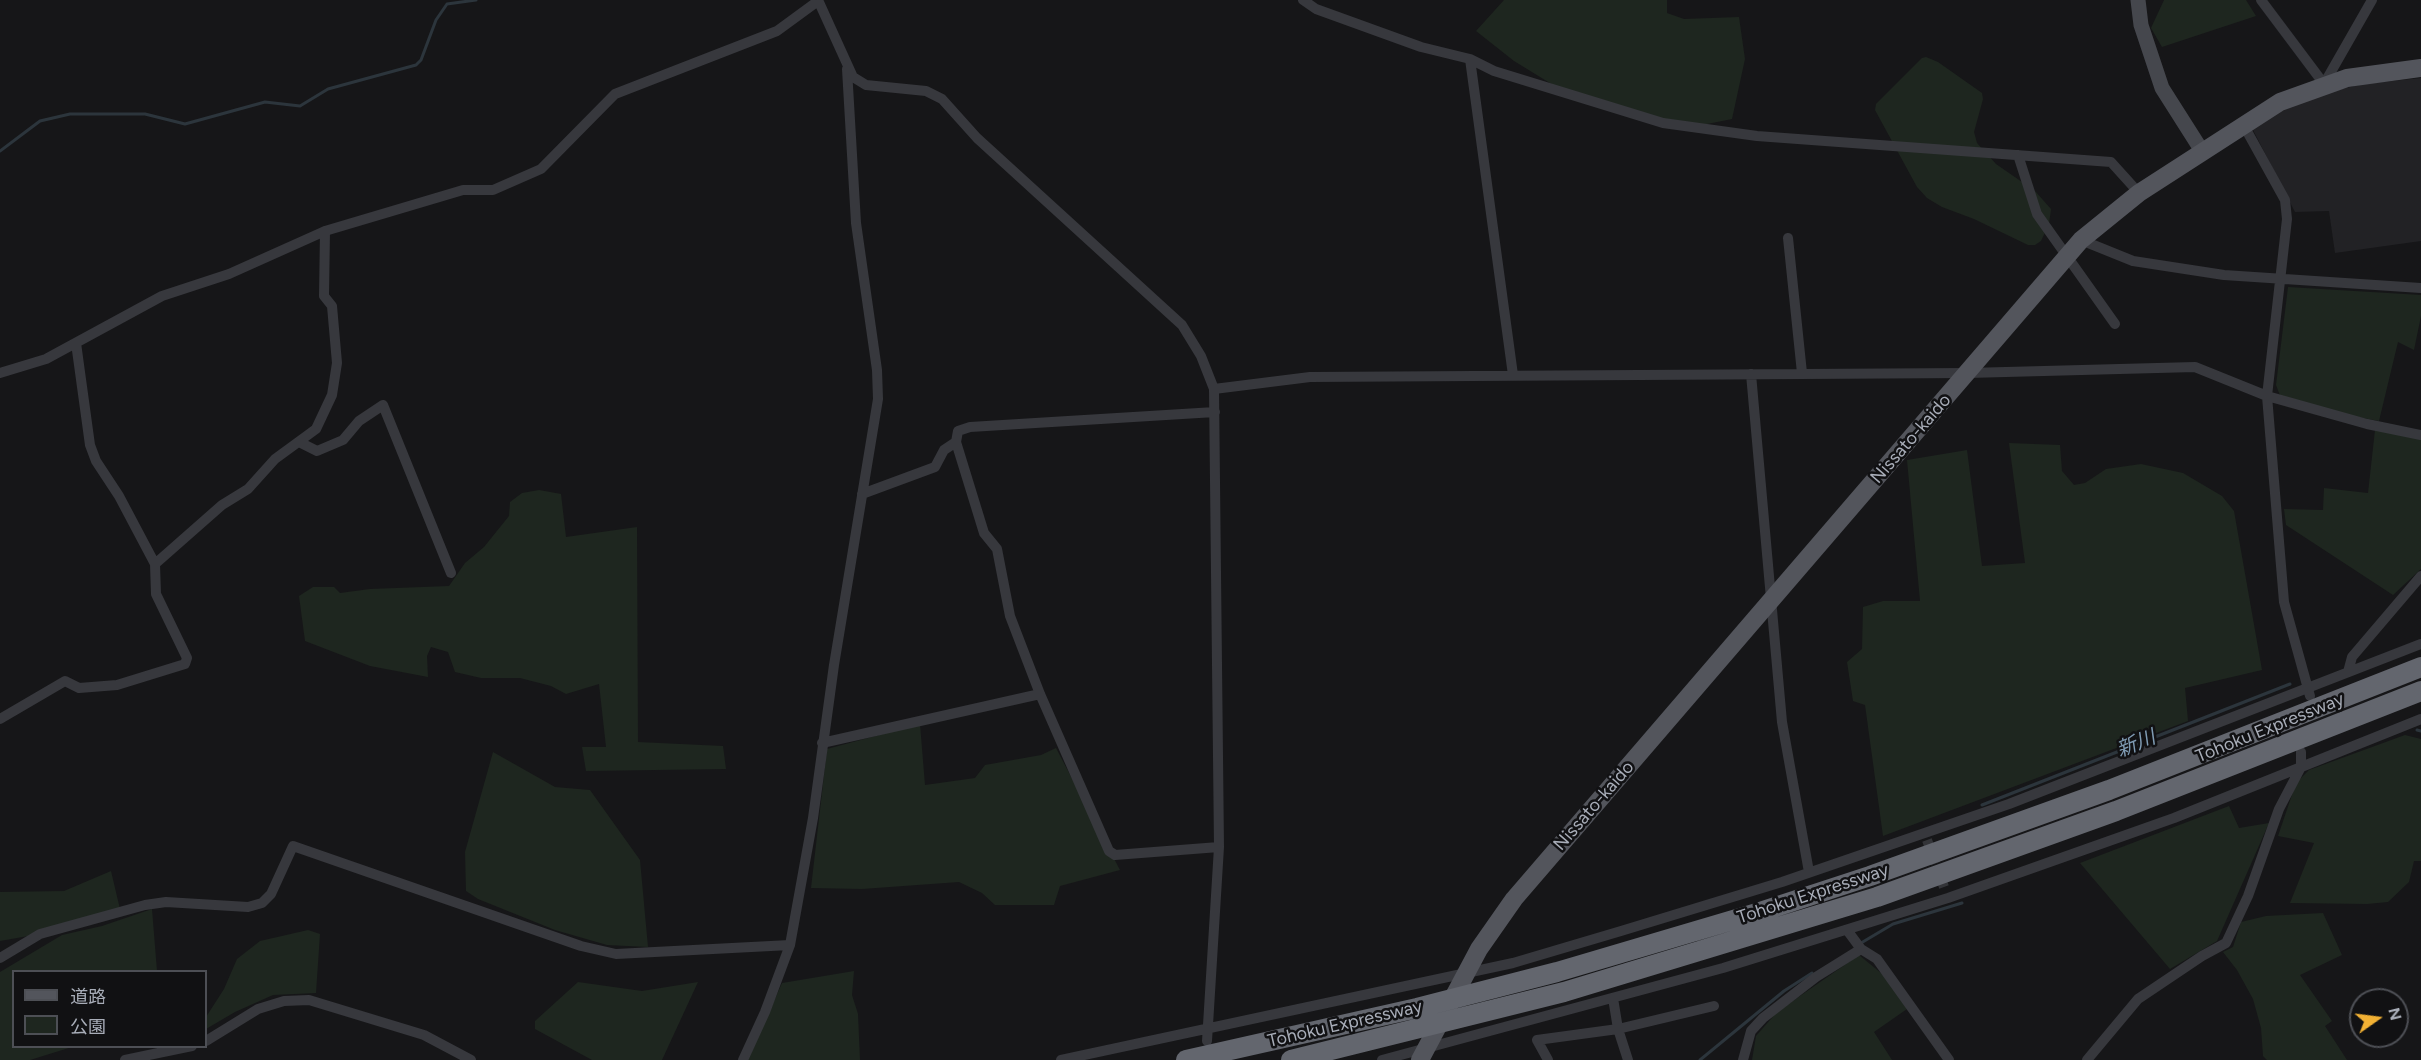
<!DOCTYPE html>
<html>
<head>
<meta charset="utf-8">
<style>
	body { margin:0 }
	#map { position:relative; width:2421px; height:1060px; overflow:hidden; background:#161618; font-family:Figtree,"Noto Sans JP",sans-serif }
	canvas { display:block }
	.legend { position:absolute; left:12px; top:970px; width:195px; height:78px; box-sizing:border-box; background:#111113; border:2px solid #4d4f55; margin:0; padding:8px 10px; list-style:none; font-size:18px; color:#a8adb8 }
	.legend li { display:flex; align-items:center; gap:12px; height:30px }
	.legend b { width:30px; border:2px solid #4d4f55 }
	.north { position:absolute; left:2349px; top:988px; width:60px; height:60px; box-sizing:border-box; background:#111113; border:2px solid #4d4f55; border-radius:50%; rotate:76deg; font-size:16px; font-weight:700; line-height:24px; text-align:center; color:#a8adb8 }
	.north::after { content:''; display:block; margin:auto; width:21px; height:27px; background:#f2b134; clip-path:polygon(50% 0,100% 100%,50% 72%,0 100%) }
</style>
</head>
<body>
<div id="map">
<canvas width="2421" height="1060"></canvas>
<ul class="legend">
<li><b style="height:8px;background:#53555c"></b>道路</li>
<li><b style="height:16px;background:#1e261f"></b>公園</li>
</ul>
<div class="north">N</div>
</div>
<script>
const g = document.querySelector('canvas').getContext('2d');
g.lineJoin = 'round';
function fillPath(path, color) { g.fillStyle = color; g.fill(path, 'evenodd'); }
const toPath = rows => new Path2D(rows.map(r => 'M' + r).join(''));
function strokePath(path, color, width, dash) { g.strokeStyle = color; g.lineWidth = width; g.lineCap = dash ? 'butt' : 'round'; g.setLineDash(dash || []); g.stroke(path); }
function write(font, color, halo, rows, align = 'center') {
  g.font = font + ' Figtree,"Noto Sans JP",sans-serif'; g.lineWidth = 5; g.setLineDash([]); g.textBaseline = 'middle'; g.strokeStyle = halo; g.fillStyle = color; for (const [text, x, y, turn = 0] of rows) {
    g.save(); g.translate(x, y); g.rotate((+turn || 0) * Math.PI / 180); g.textAlign = isNaN(turn) ? turn : align; if (halo) g.strokeText(text, 0, 0); g.fillText(text, 0, 0); g.restore();
  }
}
const built = toPath([
	[2421,78,2421,241,2335,253,2329,211,2295,212,2251,126,2303,98,2363,84]
]);
const green = toPath([
	[1504,0,1667,0,1667,13,1684,19,1739,17,1745,59,1732,119,1702,125,1641,117,1558,88,1514,61,1476,31],
	[2164,0,2246,0,2256,16,2162,47,2151,28],
	[1926,57,1938,62,1982,93,1983,99,1974,132,1977,143,1996,164,2035,191,2051,209,2049,224,2041,241,2035,245,2028,245,1974,219,1942,207,1927,198,1917,187,1875,110,1876,104,1922,58],
	[2288,287,2421,295,2421,316,2414,350,2398,342,2379,421,2341,414,2281,398,2276,385],
	[2375,430,2421,436,2421,569,2393,595,2286,525,2284,509,2323,510,2324,488,2368,493],
	[2009,443,2060,445,2062,471,2074,485,2085,483,2106,469,2141,464,2183,473,2222,496,2234,511,2262,670,2185,688,2188,721,1883,836,1865,705,1853,701,1847,662,1862,649,1863,607,1883,601,1920,601,1907,460,1967,450,1982,566,2025,563],
	[539,490,561,494,566,537,637,527,638,742,723,746,726,769,586,771,582,747,606,747,599,684,566,694,551,686,520,678,481,678,455,672,448,652,431,647,427,656,428,677,370,666,305,641,299,596,313,587,334,587,340,593,370,589,449,586,465,563,484,547,509,516,510,502,522,493],
	[920,724,925,785,975,778,985,765,1041,755,1056,748,1120,870,1060,886,1054,905,995,905,982,893,959,882,862,889,811,888,827,749],
	[2405,735,2421,739,2421,861,2414,861,2409,882,2388,902,2367,904,2290,903,2314,843,2278,836,2296,783,2309,770],
	[493,752,555,787,590,790,640,860,648,947,607,945,555,930,478,899,466,891,465,852],
	[2229,806,2239,828,2269,823,2217,941,2170,969,2080,863],
	[111,871,120,909,34,935,0,941,0,892,64,891],
	[152,909,157,971,14,972,14,1046,72,1047,30,1060,0,1060,0,972,62,935,102,926],
	[2323,913,2342,955,2300,975,2332,1021,2325,1026,2347,1060,2267,1060,2263,1056,2261,1028,2253,999,2237,970,2223,952,2233,947,2241,922,2266,916],
	[308,930,320,934,316,993,273,995,235,1012,206,1029,206,1017,224,989,237,959,260,941],
	[1859,955,1892,982,1907,1009,1874,1032,1892,1060,1752,1060,1756,1036,1777,1012],
	[854,971,852,995,858,1014,860,1060,748,1060,782,983],
	[578,982,642,991,698,982,662,1060,592,1060,535,1029,535,1021]
]);
const stream = toPath([
	[0,151,40,121,70,114,145,114,185,124,265,102,300,106,328,89,416,65,421,60,436,20,447,4,476,0],
	[2417,730,2421,731],
	[1982,805,2290,684],
	[1861,943,1893,924,1962,903],
	[1700,1060,1784,991,1812,973]
]);
const streetTunnel = toPath([
	[1927,840,1944,887]
]);
const street = toPath([
	[818,0,853,77,866,85,926,91,942,99,977,138,1182,325,1201,356,1214,389,1219,847,1207,1041],
	[1303,0,1316,9,1421,47,1470,59,1494,71,1663,123,1757,136,2111,162,2139,193],
	[2261,0,2324,84,2372,0],
	[1470,59,1513,375],
	[2243,124,2285,200,2287,219,2267,396,2284,602,2310,696],
	[2018,155,2037,214,2115,324],
	[1788,238,1802,373],
	[2081,240,2133,261,2224,275,2421,288],
	[0,373,46,359,162,296,229,274,325,231,463,190,493,190,541,169,615,94,777,31,818,1],
	[1751,374,1782,722,1809,872],
	[1214,389,1310,377,1968,373,2195,367,2267,396,2367,424,2421,435],
	[1215,412,970,427,958,431,956,442,984,533,997,549,1010,616,1040,694,1109,851,1115,855,1219,847],
	[299,442,317,451,343,440,359,421,383,405,451,573],
	[862,494,935,467,944,450,956,442],
	[155,564,222,505,248,489,275,459,316,429,332,395,337,363,332,306,324,296,325,231],
	[2348,672,2352,657,2421,576],
	[0,719,65,681,79,688,117,685,185,664,187,658,156,594,155,564,119,496,96,461,90,445,76,343],
	[822,743,1040,694],
	[1847,930,1861,949,1877,959,1949,1060],
	[0,958,40,934,145,905,166,902,248,907,262,903,271,894,293,846,581,946,616,954,790,945],
	[206,1041,258,1009,284,1001,309,1000,424,1035,471,1060],
	[125,1060,192,1046],
	[743,1060,765,1012,790,945,813,818,834,665,878,399,877,370,856,223,847,69],
	[1061,1060,1513,963,1621,931,1782,882,2009,804,2421,644],
	[1382,1060,1723,968,1948,898,2174,818,2421,719],
	[1548,1060,1537,1040,1618,1029,1613,998],
	[1628,1060,1618,1029,1714,1006],
	[1743,1060,1751,1031,1763,1018,1816,977,1861,949],
	[2087,1060,2138,999,2202,956,2226,943,2248,896,2279,809,2301,767,2301,752]
]);
const secondary = toPath([
	[2138,0,2141,25,2162,88,2202,151]
]);
const primary = toPath([
	[1420,1060,1479,949,1514,899,2081,240,2139,193,2280,102,2347,78,2421,68]
]);
const highway = toPath([
	[1186,1060,1417,1008,1557,972,1760,912,1870,876,2109,790,2421,667],
	[1291,1060,1564,992,1877,897,2116,811,2421,691]
]);
const streetNames = [
	["Nissato-kaido",1911,439,-49],
	["Tohoku Expressway",2270,728,-22],
	["Nissato-kaido",1594,806,-49],
	["Tohoku Expressway",1813,894,-18],
	["Tohoku Expressway",1345,1024,-13]
];
const waterNames = [
	["新川",2136,744,-22]
];
fillPath(built, '#222225');
fillPath(green, '#1e261f');
strokePath(stream, '#2c353c', 3);
strokePath(streetTunnel, '#333438', 10, [10, 5]);
strokePath(street, '#37383d', 10);
strokePath(secondary, '#45474d', 15);
strokePath(primary, '#53555c', 18);
strokePath(highway, '#63666e', 20);
write('18px', '#a8adb8', '#111113', streetNames);
write('italic 20px', '#7f9bb3', '#111113', waterNames);
</script>
</body>
</html>
